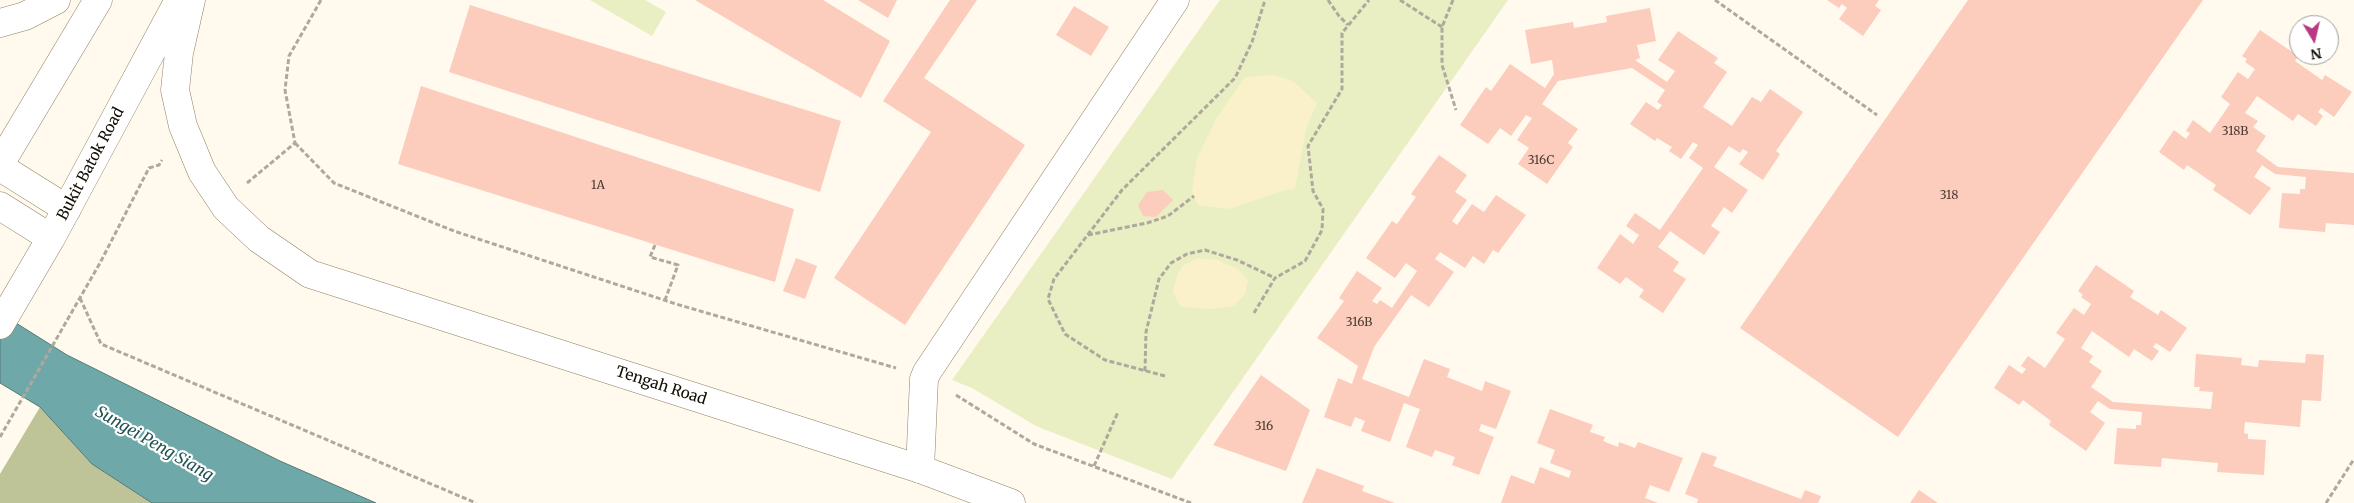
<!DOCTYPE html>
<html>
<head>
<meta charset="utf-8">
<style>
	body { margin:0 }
	#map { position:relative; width:2354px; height:503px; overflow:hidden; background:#fffaed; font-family:Merriweather,serif }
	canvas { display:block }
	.north { position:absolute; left:2289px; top:15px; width:50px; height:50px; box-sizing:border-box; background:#fff; border:1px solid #a09e9a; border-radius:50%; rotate:171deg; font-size:14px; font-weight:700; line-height:20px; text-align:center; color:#110d03 }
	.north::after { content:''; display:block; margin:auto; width:18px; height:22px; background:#ba3982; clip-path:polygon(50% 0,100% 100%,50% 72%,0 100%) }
</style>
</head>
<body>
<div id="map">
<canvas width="2354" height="503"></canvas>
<div class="north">N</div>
</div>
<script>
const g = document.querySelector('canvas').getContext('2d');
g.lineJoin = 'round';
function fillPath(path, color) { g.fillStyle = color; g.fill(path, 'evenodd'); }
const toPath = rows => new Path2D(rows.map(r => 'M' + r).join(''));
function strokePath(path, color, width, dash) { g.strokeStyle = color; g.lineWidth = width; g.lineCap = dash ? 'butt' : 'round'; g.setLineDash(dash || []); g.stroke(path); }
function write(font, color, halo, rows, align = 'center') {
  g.font = font + ' Merriweather,serif'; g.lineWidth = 4.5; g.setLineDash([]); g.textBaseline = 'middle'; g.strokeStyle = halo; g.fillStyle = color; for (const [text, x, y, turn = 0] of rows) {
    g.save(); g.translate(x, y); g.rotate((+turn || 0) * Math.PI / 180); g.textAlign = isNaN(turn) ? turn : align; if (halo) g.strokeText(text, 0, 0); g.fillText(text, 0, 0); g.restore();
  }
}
const green = toPath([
	[590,0,645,0,666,12,652,36],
	[1220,0,1508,0,1172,479,1036,426,972,388,952,380]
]);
const forest = toPath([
	[40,407,92,464,152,503,0,503,0,474]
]);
const sand = toPath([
	[1274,75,1293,81,1317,103,1306,129,1295,189,1282,191,1229,209,1198,205,1192,191,1197,158,1217,117,1245,77],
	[1197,258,1218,260,1239,270,1248,280,1245,294,1234,306,1211,309,1181,307,1173,292,1177,276,1182,266]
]);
const water = toPath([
	[0,313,67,355,280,461,376,503,152,503,92,464,40,407,0,383,0,313]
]);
const building = toPath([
	[695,0,823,0,890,41,861,98],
	[858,0,897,0,888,18],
	[950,0,977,0,924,78,1025,145,905,325,834,278,931,132,883,101],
	[1827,0,1879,0,1875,6,1881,10,1863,36,1839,19,1847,8,1842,4,1839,8],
	[1968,0,2203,0,1898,437,1740,328],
	[470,5,841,121,820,192,449,72],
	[1074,6,1109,27,1091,56,1056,35],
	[1650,8,1656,41,1637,45,1640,58,1635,60,1667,82,1675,71,1658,60,1678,31,1718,58,1714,63,1727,72,1703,107,1732,126,1752,97,1761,102,1770,89,1803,112,1776,151,1780,154,1763,180,1739,164,1748,152,1743,149,1740,153,1729,146,1714,167,1748,190,1732,213,1724,207,1711,226,1720,232,1704,255,1670,231,1658,247,1679,262,1673,271,1686,279,1663,313,1639,297,1644,290,1626,277,1620,284,1597,268,1620,234,1633,244,1639,235,1626,226,1635,213,1660,230,1703,168,1689,158,1698,145,1693,142,1681,159,1669,151,1672,147,1657,138,1655,141,1630,124,1646,102,1658,110,1662,105,1657,102,1665,90,1632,68,1558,81,1542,104,1578,129,1568,143,1573,147,1547,184,1518,164,1529,148,1517,140,1532,118,1526,115,1511,136,1500,128,1488,144,1460,125,1486,87,1491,91,1510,64,1545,88,1554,74,1552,60,1531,64,1525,30,1573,22,1574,28,1607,22,1606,16],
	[2260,30,2298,56,2295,61,2322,80,2325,75,2352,92,2334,117,2321,108,2318,112,2323,116,2316,126,2298,114,2293,121,2257,96,2245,113,2258,121,2253,127,2266,136,2256,151,2278,167,2354,173,2354,225,2326,223,2325,232,2279,228,2282,193,2300,194,2300,189,2305,189,2306,177,2275,174,2262,165,2254,177,2271,188,2250,215,2213,190,2216,185,2187,165,2184,170,2159,152,2174,130,2186,139,2190,133,2186,131,2193,120,2210,133,2230,104,2221,97,2238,72,2248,79,2255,69,2245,62,2247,59,2242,56],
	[421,86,794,209,775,282,398,164],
	[1439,155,1467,175,1455,192,1467,200,1452,221,1457,225,1472,204,1484,212,1496,195,1526,215,1498,253,1493,250,1484,264,1473,256,1465,268,1440,252,1435,259,1454,272,1429,307,1411,295,1374,347,1362,379,1409,397,1424,359,1450,369,1447,377,1482,391,1485,381,1511,391,1496,429,1481,424,1479,431,1494,437,1479,475,1452,465,1455,457,1435,450,1432,457,1406,447,1420,409,1404,403,1390,442,1361,431,1365,421,1355,417,1351,427,1324,417,1338,378,1352,384,1358,366,1317,338,1344,301,1339,298,1357,271,1382,288,1372,301,1377,304,1380,300,1392,308,1417,271,1406,263,1395,278,1366,258,1392,221,1397,224,1416,197,1411,194],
	[1163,190,1173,200,1156,217,1143,216,1138,205,1147,192],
	[796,258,817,266,805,299,783,291],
	[2096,265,2134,291,2130,297,2158,315,2161,310,2187,328,2170,352,2156,343,2153,347,2159,351,2152,361,2134,349,2129,357,2092,331,2081,348,2093,356,2089,362,2102,371,2091,387,2113,402,2211,409,2213,392,2199,391,2200,387,2194,387,2196,354,2242,358,2241,365,2258,367,2259,360,2305,363,2306,354,2324,355,2321,401,2302,400,2300,427,2245,422,2244,433,2248,434,2248,439,2266,440,2264,475,2217,472,2218,463,2162,458,2161,467,2114,464,2117,428,2136,429,2136,425,2141,425,2142,412,2110,409,2098,401,2090,412,2105,423,2086,451,2049,425,2051,421,2023,400,2019,405,1994,388,2009,365,2022,374,2026,369,2021,366,2028,356,2045,368,2065,339,2056,333,2074,308,2084,315,2091,304,2081,297,2083,295,2078,291],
	[1261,375,1310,410,1286,471,1213,445],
	[1550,409,1593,425,1590,432,1605,437,1603,441,1618,447,1619,442,1635,448,1638,442,1683,458,1669,492,1650,485,1645,498,1658,503,1501,503,1511,475,1534,484,1540,467,1569,478,1571,471,1550,463,1555,450,1537,443],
	[1702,452,1717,457,1713,466,1801,499,1805,490,1821,496,1818,503,1697,503,1698,499,1685,494],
	[1317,468,1364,486,1362,491,1395,503,1302,503],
	[1919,490,1938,503,1910,503]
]);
const path = toPath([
	[1328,0,1339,16,1348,25],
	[1400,0,1442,27],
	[1453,0,1442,27,1442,65,1456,110],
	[1715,0,1877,115],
	[295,143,334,183,454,231,676,304,896,368],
	[247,183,295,143,285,90,289,56,321,0],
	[1088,235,1147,223,1168,216,1194,196],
	[655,245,650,257,678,265,665,300],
	[80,298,101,344,476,503],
	[1254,313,1275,278,1305,261,1322,230,1323,209,1313,191,1308,146,1342,89,1342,33,1369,0],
	[1145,371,1146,332,1159,279,1171,263,1187,254,1205,250,1237,260,1275,278],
	[1165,376,1105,360,1065,334,1048,299,1054,279,1122,190,1235,78,1252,42,1265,0],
	[956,395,1034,444,1191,503],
	[0,437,100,263,149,168,159,165,162,160],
	[1094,466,1118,412],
	[2326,503,2354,459]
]);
const minor = toPath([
	[920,469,924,379,927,372,1175,0]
]);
const major = toPath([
	[191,0,179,53,175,90,183,126,202,172,226,208,259,239,310,274,920,469,1011,503],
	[0,23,25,16,56,0],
	[0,164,98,0],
	[0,167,67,209],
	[0,206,51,238],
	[0,325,51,238,179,0]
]);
const numberNames = [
	["318B",2235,132],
	["316C",1541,161],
	["1A",598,186],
	["318",1949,196],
	["316B",1359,323],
	["316",1264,427]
];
const streetNames = [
	["Bukit Batok Road",91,164,-62],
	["Tengah Road",661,386,18]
];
const waterNames = [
	["Sungei Peng Siang",154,444,30]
];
fillPath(green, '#e9eec3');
fillPath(forest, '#bfc398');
fillPath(sand, '#faf1cb');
fillPath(water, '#6fa8a8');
strokePath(water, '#537a76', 1);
fillPath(building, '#fcccbd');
strokePath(minor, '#8d8264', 29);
strokePath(major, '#8d8264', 29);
strokePath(path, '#aea99d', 3, [5, 2.5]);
strokePath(minor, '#fff', 28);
strokePath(major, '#fff', 28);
write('12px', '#4c3d32', null, numberNames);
write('15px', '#110d03', '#fff', streetNames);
write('italic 16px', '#1e5151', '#fff', waterNames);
</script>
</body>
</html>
